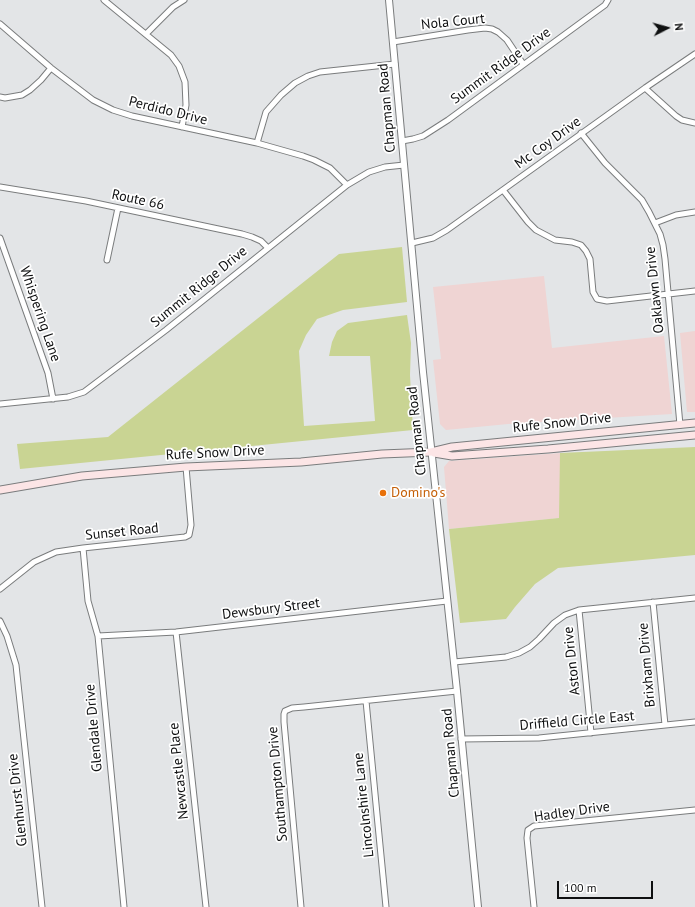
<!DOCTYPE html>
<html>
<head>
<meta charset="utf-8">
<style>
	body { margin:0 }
	#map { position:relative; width:695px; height:907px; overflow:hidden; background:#e3e5e7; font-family:"PT Sans",sans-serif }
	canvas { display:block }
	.north { position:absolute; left:647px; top:8px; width:40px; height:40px; -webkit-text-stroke:3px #fff; paint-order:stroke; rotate:84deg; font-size:11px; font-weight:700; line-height:16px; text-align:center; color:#0f1011 }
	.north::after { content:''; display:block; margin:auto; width:14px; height:18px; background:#0f1011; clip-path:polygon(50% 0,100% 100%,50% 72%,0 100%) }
	.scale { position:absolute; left:557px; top:881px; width:96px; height:18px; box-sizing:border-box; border:2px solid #0f1011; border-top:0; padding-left:5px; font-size:12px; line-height:14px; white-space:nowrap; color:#0f1011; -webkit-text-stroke:3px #fff; paint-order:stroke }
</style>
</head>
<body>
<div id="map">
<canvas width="695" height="907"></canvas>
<div class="north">N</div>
<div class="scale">100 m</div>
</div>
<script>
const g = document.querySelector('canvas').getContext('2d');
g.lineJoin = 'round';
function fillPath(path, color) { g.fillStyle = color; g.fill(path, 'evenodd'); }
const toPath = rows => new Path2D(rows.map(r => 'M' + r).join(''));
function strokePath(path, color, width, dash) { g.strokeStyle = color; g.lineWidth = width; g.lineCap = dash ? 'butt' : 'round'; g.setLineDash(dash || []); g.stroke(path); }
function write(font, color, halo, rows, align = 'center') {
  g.font = font + ' "PT Sans",sans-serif'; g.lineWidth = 3.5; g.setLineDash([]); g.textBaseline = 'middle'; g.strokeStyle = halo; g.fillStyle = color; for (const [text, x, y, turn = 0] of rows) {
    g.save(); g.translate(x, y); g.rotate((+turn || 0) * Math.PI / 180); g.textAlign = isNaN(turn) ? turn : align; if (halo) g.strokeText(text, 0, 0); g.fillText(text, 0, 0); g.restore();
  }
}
const commercial = toPath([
	[544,276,552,348,664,336,672,414,508,424,446,430,440,424,433,360,441,359,433,287],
	[695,331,695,412,687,412,680,333],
	[560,453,560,518,449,529,444,467,449,461]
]);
const green = toPath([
	[402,247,407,302,343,310,317,319,306,335,299,351,304,426,375,421,370,356,329,356,332,342,337,331,348,323,407,315,411,343,410,375,413,430,20,469,17,444,108,437,339,254],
	[695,447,695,555,558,568,535,584,515,607,506,619,460,623,449,529,559,518,560,453]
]);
const minor = toPath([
	[104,0,171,55,179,66,185,82,186,105,182,127],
	[0,24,51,68,93,100,113,110,132,116,257,143,303,156,314,160,330,168,347,185],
	[146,34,173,7,184,0],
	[393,42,468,30,485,28,492,29,498,32,507,40,523,64],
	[645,88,676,116,682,120,695,123],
	[0,97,5,98,22,95,30,90,41,80,51,68],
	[581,133,605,163,642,200,649,212,660,234,663,245,665,259,680,425],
	[402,141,413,139,423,136,448,120,594,13,605,5,608,0],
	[257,143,266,112,281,95,295,83,308,76,320,72,395,64],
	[0,187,86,201,242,234,252,237,261,241,268,248],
	[503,190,528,222,536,230,555,240,572,242,581,245,586,251,590,259,593,292,597,299,607,301,695,291],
	[655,223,676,215,695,212],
	[0,238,48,373,53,399],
	[412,243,433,238,447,230,645,88,695,54],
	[107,260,118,208],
	[0,404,68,397,84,392,166,330,347,185,369,172,385,167,404,165],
	[83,548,88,601,98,636,124,907],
	[0,589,34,562,56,552,83,548,185,537,189,535,191,525,186,467],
	[653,602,665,725],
	[579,610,591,733],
	[0,621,7,636,16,665,42,907],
	[176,632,206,907],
	[98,636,176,632,447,601],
	[454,662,506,657,519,653,530,647,539,639,554,623,565,615,579,610,695,598],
	[366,701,386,907],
	[461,739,539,738,695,722],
	[301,907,284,722,284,714,285,711,292,708,304,707,457,691],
	[534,907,527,838,528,830,534,826,695,810]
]);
const tertiary = toPath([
	[389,0,423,372,457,691,478,907]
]);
const secondary = toPath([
	[434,453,452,456,548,449,695,435],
	[0,490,82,476,186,467,301,462,382,454,431,452,452,447,695,423]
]);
const markers = [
	[383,493,4,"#e8710a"]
];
const streetNames = [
	["Nola Court",453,22,-6],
	["Summit Ridge Drive",501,66,-36],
	["Chapman Road",387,108,-95],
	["Perdido Drive",168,111,14],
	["Mc Coy Drive",548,143,-36],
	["Route 66",138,200,12],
	["Summit Ridge Drive",199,287,-39],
	["Oaklawn Drive",655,290,-96],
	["Whispering Lane",40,314,71],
	["Rufe Snow Drive",562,423,-6],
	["Chapman Road",417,431,-96],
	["Rufe Snow Drive",215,453,-3],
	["Sunset Road",122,532,-6],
	["Dewsbury Street",271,609,-7],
	["Aston Drive",572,661,-96],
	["Brixham Drive",647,665,-95],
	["Driffield Circle East",577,721,-5],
	["Glendale Drive",94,728,-95],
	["Chapman Road",451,753,-95],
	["Newcastle Place",179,771,-96],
	["Southampton Drive",278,784,-95],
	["Glenhurst Drive",18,800,-96],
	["Lincolnshire Lane",364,805,-96],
	["Hadley Drive",572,812,-8]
];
const foodNames = [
	["Domino's",391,493]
];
fillPath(commercial, '#efd4d3');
fillPath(green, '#c9d493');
strokePath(minor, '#7a7c7d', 7);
strokePath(tertiary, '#7a7c7d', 8);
strokePath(secondary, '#7a7c7d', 9);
strokePath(minor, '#fff', 5);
strokePath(tertiary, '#fff', 6);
strokePath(secondary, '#fce5e6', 7);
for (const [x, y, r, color] of markers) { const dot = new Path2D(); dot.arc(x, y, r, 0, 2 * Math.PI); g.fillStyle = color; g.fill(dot); strokePath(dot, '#fff', 1.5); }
write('14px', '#0f1011', '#fff', streetNames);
write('14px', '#c56008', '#fff', foodNames, 'left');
</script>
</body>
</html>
